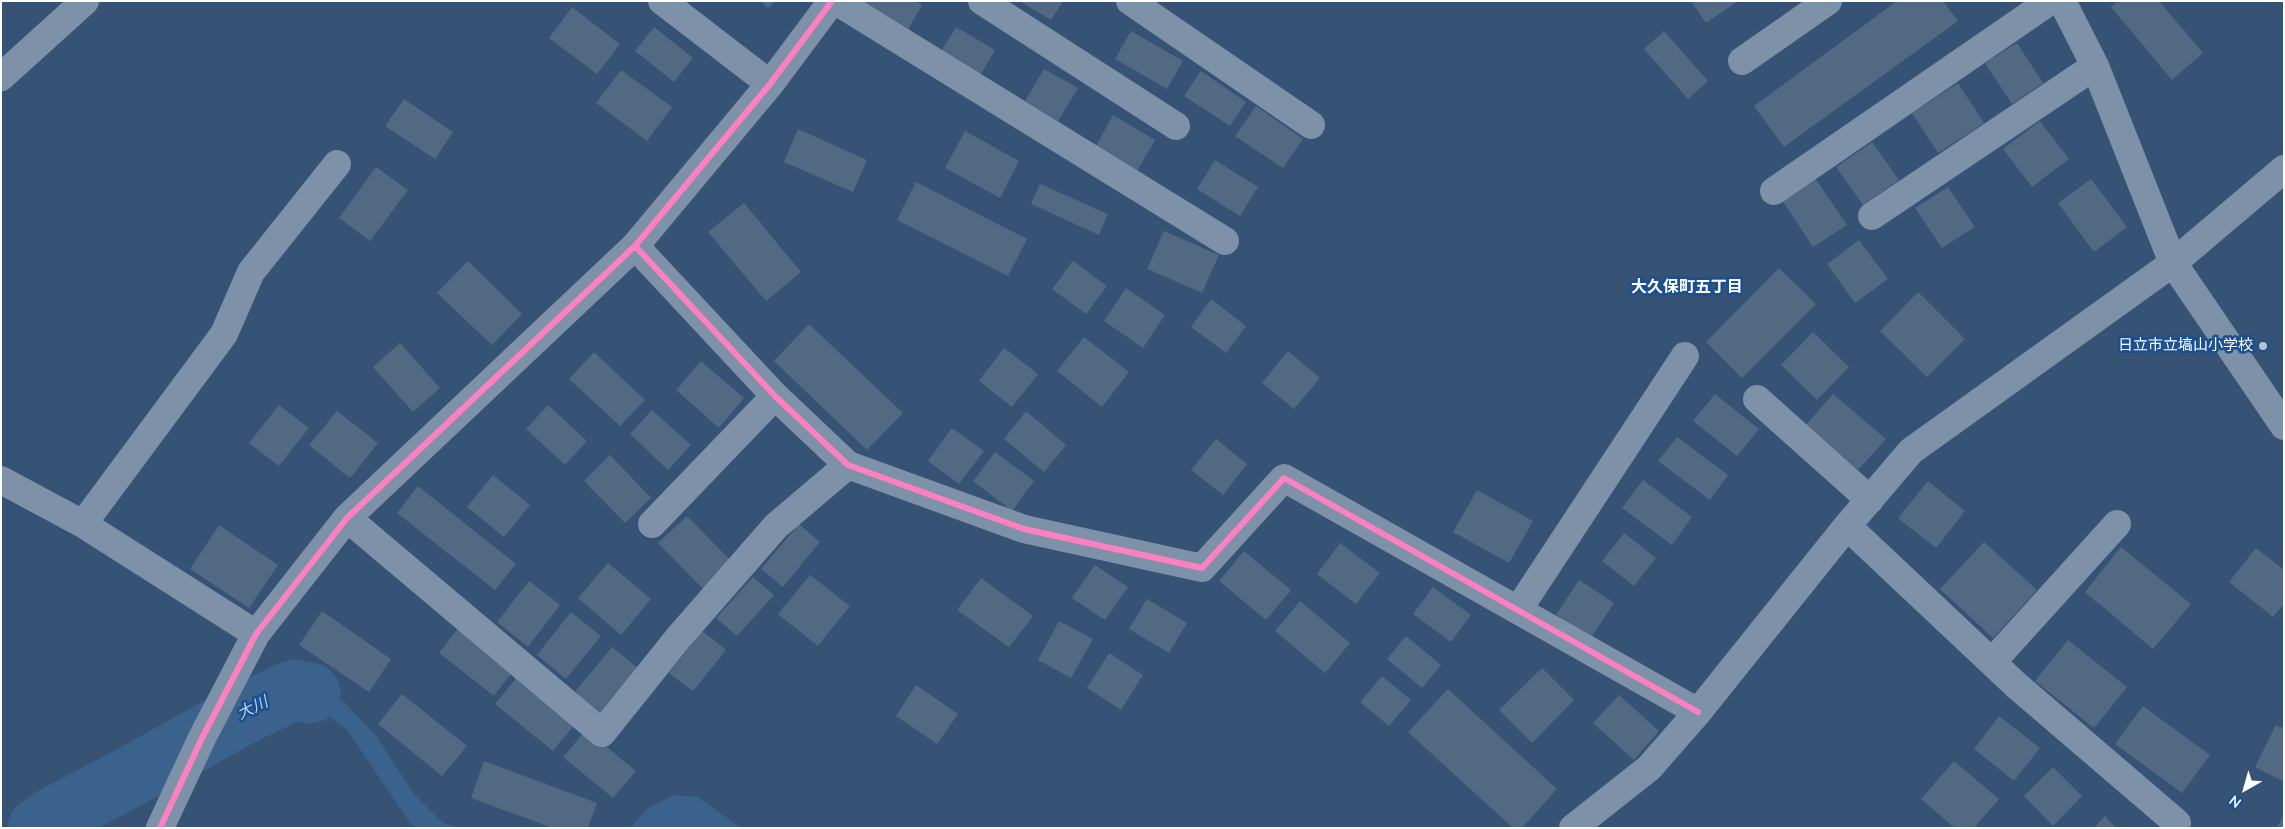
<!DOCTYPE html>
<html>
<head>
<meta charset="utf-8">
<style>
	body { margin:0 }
	#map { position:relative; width:2285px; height:829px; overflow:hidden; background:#365274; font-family:"Nunito Sans",sans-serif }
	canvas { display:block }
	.frame { position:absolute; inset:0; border:2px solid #fff; pointer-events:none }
	.north { position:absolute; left:2220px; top:764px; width:50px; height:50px; -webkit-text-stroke:4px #1b4f8f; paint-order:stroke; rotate:218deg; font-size:14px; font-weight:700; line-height:20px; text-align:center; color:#fff }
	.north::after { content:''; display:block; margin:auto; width:18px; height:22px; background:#fff; clip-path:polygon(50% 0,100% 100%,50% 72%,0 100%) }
</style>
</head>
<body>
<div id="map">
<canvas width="2285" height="829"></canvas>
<div class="frame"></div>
<div class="north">N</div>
</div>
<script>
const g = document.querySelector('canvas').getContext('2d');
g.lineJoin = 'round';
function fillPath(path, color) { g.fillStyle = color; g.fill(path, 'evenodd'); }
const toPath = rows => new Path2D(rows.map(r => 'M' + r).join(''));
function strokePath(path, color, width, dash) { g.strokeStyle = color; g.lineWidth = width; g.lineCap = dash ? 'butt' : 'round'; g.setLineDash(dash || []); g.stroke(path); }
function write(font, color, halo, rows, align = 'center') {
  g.font = font + ' "Nunito Sans","Noto Sans JP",sans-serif'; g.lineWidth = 5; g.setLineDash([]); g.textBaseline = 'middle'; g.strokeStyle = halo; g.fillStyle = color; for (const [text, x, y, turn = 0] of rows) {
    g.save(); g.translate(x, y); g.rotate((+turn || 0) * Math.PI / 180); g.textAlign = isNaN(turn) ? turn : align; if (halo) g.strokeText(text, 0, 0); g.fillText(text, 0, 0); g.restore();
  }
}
const water = toPath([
	[261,672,289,672,343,701,377,737,414,794,443,823,463,828,416,828,410,823,348,731,319,709,306,703,280,709,221,741],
	[185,733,168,771,62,828,21,828,52,805],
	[673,795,698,797,741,828,630,828,648,808]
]);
const river = toPath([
	[38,828,52,818,126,779,241,715,294,690,310,693]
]);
const building = toPath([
	[761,1,775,1,768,8],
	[866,1,915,1,922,5,906,33,863,7],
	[1019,1,1063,1,1051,20],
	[1691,1,1738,1,1706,23],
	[1897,1,1943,1,1958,21,1784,147,1754,106],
	[2118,1,2159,1,2203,53,2172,80,2111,7],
	[572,7,620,44,597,74,549,38],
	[654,27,693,58,674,82,635,51],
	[956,27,995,50,978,79,939,55],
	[1131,31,1183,61,1167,89,1115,59],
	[1664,31,1708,81,1688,99,1644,49],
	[2017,43,2043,83,2012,104,1985,63],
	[1044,69,1078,88,1058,121,1025,101],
	[621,70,672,107,647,141,596,103],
	[1201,71,1246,102,1230,126,1184,96],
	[1958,83,1984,123,1938,153,1912,113],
	[404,99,453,132,435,159,385,126],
	[1256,106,1303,139,1283,168,1235,136],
	[1113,115,1155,140,1137,171,1096,146],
	[2040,121,2069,159,2032,187,2003,149],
	[798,129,867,160,853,192,784,162],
	[965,131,1019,161,1000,198,945,168],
	[1872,142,1899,180,1863,205,1836,167],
	[1215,160,1258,187,1240,216,1197,189],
	[376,167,408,190,370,241,339,218],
	[1815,178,1847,225,1813,247,1782,200],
	[2091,179,2127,227,2094,252,2058,203],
	[916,182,1027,239,1008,276,897,220],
	[1040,184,1108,214,1099,235,1031,204],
	[1948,187,1975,227,1942,248,1915,208],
	[744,203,801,272,766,301,708,232],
	[1164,231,1219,255,1202,293,1147,269],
	[1859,240,1888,279,1855,303,1827,264],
	[468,261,522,314,492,345,437,293],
	[1073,261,1107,286,1086,314,1052,289],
	[1779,268,1816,304,1742,378,1706,342],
	[1126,288,1165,315,1143,348,1104,321],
	[1918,292,1965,339,1927,377,1880,331],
	[1211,299,1246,326,1226,353,1191,327],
	[809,324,903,413,867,450,774,361],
	[1813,332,1849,367,1817,400,1781,365],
	[1084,337,1129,372,1102,407,1057,371],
	[400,343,440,388,413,412,373,367],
	[1004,348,1038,374,1012,407,979,381],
	[1288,351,1320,378,1294,409,1262,383],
	[594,352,645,400,620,426,569,379],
	[701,361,744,398,719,428,676,390],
	[1715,394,1759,429,1737,456,1693,421],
	[1833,394,1886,439,1858,470,1806,425],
	[279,405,309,428,279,466,249,443],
	[548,405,587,441,565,465,526,429],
	[652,410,691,445,668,470,630,434],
	[337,411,378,443,350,478,309,445],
	[1026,411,1066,445,1044,472,1004,439],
	[952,428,984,451,959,484,928,461],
	[1677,437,1728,475,1710,500,1658,461],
	[1216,439,1247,464,1223,495,1191,470],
	[995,452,1034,481,1012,511,973,481],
	[610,455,651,498,625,523,584,481],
	[493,475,530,505,504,537,467,507],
	[1643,480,1692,517,1672,545,1622,508],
	[1928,481,1965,511,1936,548,1898,518],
	[418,486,516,564,495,590,397,513],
	[1477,490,1533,521,1509,563,1453,532],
	[687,516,732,562,703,589,658,543],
	[799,524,820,542,783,587,761,569],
	[219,525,278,565,249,608,190,569],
	[1624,533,1656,558,1634,586,1602,561],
	[1984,542,2037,590,1993,638,1940,589],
	[1340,543,1380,573,1356,604,1317,574],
	[2121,547,2191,604,2153,649,2085,592],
	[2256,548,2284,570,2284,604,2273,617,2229,582],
	[1244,551,1291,590,1266,620,1219,581],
	[608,563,651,599,621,635,578,598],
	[1095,565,1128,587,1105,620,1072,598],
	[810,575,850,606,818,646,778,614],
	[753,577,774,595,737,636,716,618],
	[981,578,1033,616,1009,647,957,610],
	[1579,580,1614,603,1591,638,1556,615],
	[529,581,560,605,528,647,497,622],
	[1433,587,1471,615,1451,642,1413,614],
	[1147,599,1187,623,1169,653,1129,629],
	[1300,601,1350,643,1325,673,1275,631],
	[322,611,391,659,369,692,299,645],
	[571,612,601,636,566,679,537,655],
	[1059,621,1093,639,1071,678,1038,660],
	[459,627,514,670,494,696,439,653],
	[702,631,726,650,693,691,669,673],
	[1406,636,1441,665,1422,688,1387,659],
	[2068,640,2127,687,2094,728,2035,681],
	[612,647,639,669,602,715,574,693],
	[1109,653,1143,675,1121,710,1087,688],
	[1542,668,1574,700,1532,743,1499,710],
	[518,676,576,723,553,751,495,704],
	[1382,676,1411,700,1389,726,1360,702],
	[916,685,958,714,937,744,896,716],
	[1448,689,1557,789,1522,828,1513,828,1408,732],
	[402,694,467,746,442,776,378,724],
	[1619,695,1659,731,1634,760,1593,723],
	[2143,706,2210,755,2182,793,2115,744],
	[1999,716,2040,748,2014,781,1974,749],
	[2276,725,2284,729,2284,782,2255,767],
	[586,730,636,771,613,798,563,757],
	[484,761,597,803,588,828,553,828,471,798],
	[1954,761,1999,799,1974,828,1955,828,1921,799],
	[2053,767,2082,796,2053,826,2024,796],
	[2284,813,2284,828,2277,828],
	[2105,816,2116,828,2094,828]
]);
const minor = toPath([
	[662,1,770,84],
	[836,1,1225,241],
	[982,1,1176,126],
	[1130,1,1311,125],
	[2062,1,2095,66,2173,263,2284,426],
	[1742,61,1828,1],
	[1,77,85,1],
	[1774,191,2050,1],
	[1872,216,2095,66],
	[635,246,775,396,848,465,1024,529,1202,568,1284,478,1698,712],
	[1757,399,1870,500],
	[1,480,83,524,256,634],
	[347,518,602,733,679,637,776,526,848,465],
	[83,524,224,334,251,272,337,164],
	[652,524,775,396],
	[1847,526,2016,685,2177,823,2175,828],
	[1518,610,1685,356],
	[1992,662,2117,524],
	[160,828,202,738,256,634,347,518,635,246,770,84,832,1],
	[1573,828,1649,768,1698,712,1847,526,1911,451,2173,263,2284,169]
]);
const cycleway = toPath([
	[635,246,775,396,848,465,1024,529,1202,568,1284,478,1698,712],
	[160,828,202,738,256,634,347,518,635,246,770,84,832,1]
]);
const markers = [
	[2263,346,5,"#b9c2ce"]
];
const poiNames = [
	["日立市立塙山小学校",2253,346]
];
const neighbourhoodNames = [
	["大久保町五丁目",1687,288]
];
const waterNames = [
	["大川",253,709,-26]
];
fillPath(water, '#3b618d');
strokePath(river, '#3b618d', 61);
fillPath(building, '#526984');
strokePath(minor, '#7d92a8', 28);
strokePath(cycleway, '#ff80c0', 6);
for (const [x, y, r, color] of markers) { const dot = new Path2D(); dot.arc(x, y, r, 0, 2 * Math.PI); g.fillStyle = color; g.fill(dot); strokePath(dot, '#1b4f8f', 2); }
write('15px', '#fff', '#1b4f8f', poiNames, 'right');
write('bold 16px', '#fff', '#1b4f8f', neighbourhoodNames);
write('italic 16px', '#b5d3f5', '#1b4f8f', waterNames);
</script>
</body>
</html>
